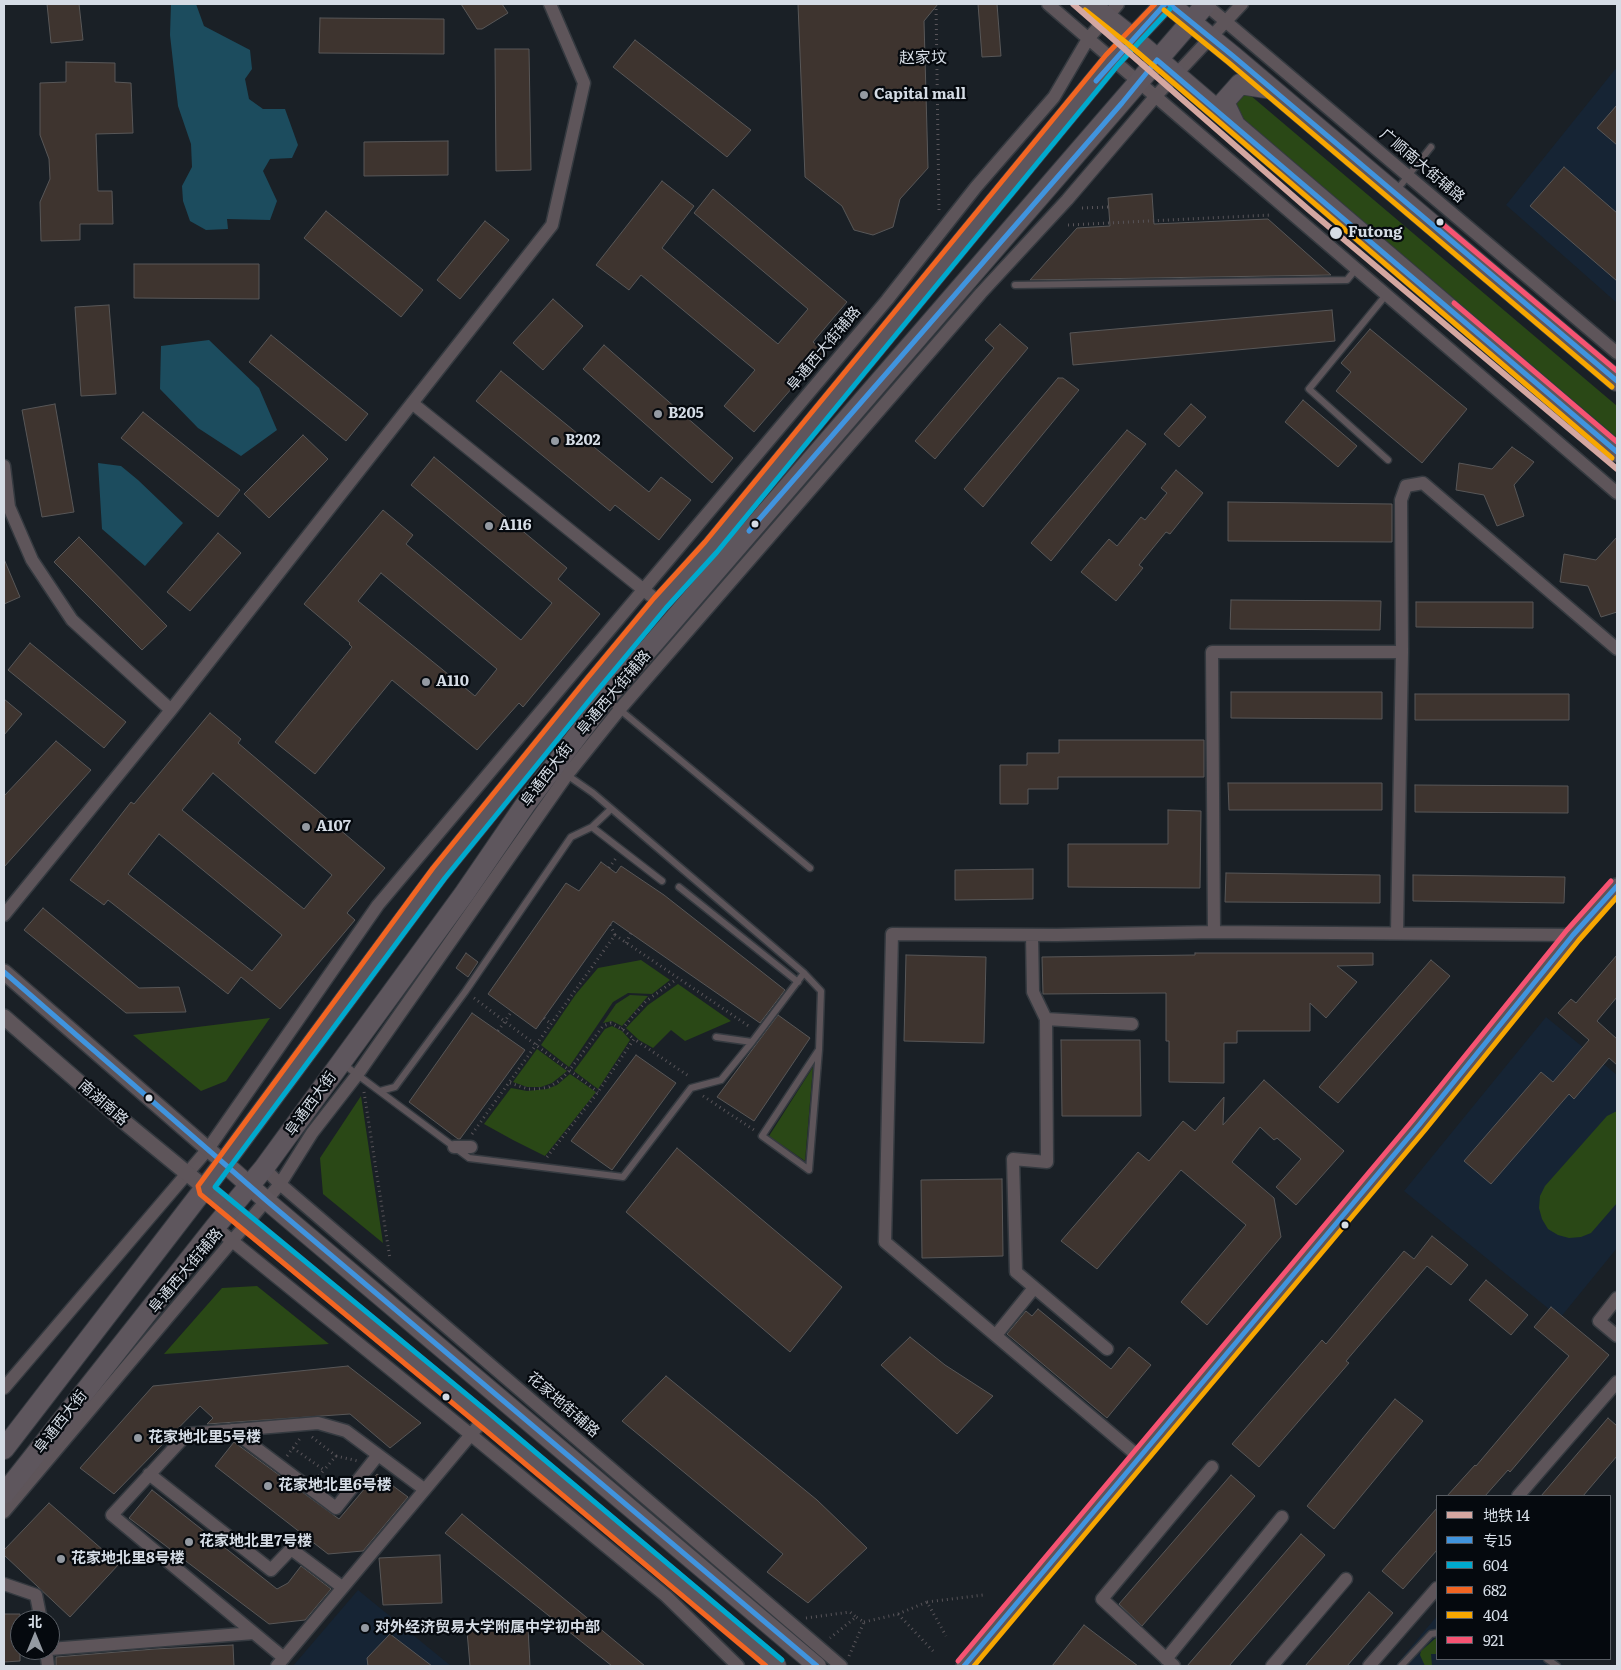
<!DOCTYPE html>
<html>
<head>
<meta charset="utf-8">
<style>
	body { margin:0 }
	#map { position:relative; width:1621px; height:1670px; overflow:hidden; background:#1a2026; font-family:Literata,"Noto Sans SC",serif }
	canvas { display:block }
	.frame { position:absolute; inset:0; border:5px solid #d5dce5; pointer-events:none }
	.legend { position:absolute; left:1436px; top:1495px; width:175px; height:165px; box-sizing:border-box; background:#05090e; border:1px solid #585d64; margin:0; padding:6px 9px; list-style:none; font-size:15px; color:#d5dce5 }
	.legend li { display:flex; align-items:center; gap:10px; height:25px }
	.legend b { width:25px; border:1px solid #585d64 }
	.north { position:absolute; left:10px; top:1610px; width:50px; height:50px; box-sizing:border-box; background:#05090e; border:1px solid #585d64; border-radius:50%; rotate:0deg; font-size:14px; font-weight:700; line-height:20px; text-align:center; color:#d5dce5 }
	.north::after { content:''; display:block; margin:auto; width:18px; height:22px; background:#949aa2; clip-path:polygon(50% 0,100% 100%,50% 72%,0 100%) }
</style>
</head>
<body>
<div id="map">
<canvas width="1621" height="1670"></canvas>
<div class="frame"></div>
<ul class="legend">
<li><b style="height:6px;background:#d4a7a1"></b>地铁 14</li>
<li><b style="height:6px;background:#4094de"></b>专15</li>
<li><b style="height:6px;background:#00a9ce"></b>604</li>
<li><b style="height:6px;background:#f26522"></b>682</li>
<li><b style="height:6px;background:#f7a600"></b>404</li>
<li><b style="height:6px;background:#f65372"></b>921</li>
</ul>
<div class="north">北</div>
</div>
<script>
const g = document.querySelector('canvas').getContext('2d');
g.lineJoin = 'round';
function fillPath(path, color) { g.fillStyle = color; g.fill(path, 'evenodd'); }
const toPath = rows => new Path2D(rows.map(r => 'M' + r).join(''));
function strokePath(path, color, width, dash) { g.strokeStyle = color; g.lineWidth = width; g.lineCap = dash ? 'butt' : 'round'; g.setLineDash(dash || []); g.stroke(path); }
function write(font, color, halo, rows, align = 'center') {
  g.font = font + ' Literata,"Noto Sans SC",serif'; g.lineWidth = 4.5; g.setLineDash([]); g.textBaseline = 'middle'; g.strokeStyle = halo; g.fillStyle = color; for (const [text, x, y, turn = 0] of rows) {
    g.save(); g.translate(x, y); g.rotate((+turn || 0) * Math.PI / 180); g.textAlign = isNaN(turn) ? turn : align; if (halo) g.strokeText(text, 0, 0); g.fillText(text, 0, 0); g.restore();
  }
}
const built = toPath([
	[1617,67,1617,303,1506,205],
	[1546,1017,1617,1075,1617,1248,1560,1318,1404,1191],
	[358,1590,451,1666,293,1666],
	[1437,1616,1437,1659,1555,1659,1564,1666,1395,1666]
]);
const green = toPath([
	[1241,95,1250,95,1617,406,1617,438,1236,113,1234,104],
	[641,960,670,980,652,994,628,993,613,1002,569,1067,541,1045,576,994,598,968],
	[678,984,731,1021,685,1041,671,1030,653,1048,639,1040,626,1028,648,1005],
	[630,995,648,996,622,1026,612,1021,603,1023,616,1004],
	[270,1018,226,1081,201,1091,133,1035],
	[612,1026,622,1031,630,1040,598,1089,574,1071,605,1029],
	[537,1049,567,1071,552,1083,541,1087,527,1087,513,1082],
	[813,1067,805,1161,769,1136],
	[570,1074,596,1092,545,1156,513,1140,484,1124,511,1088,527,1091,547,1089,557,1085],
	[361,1096,383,1243,323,1194,320,1158],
	[1617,1111,1617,1203,1591,1233,1581,1237,1569,1238,1558,1235,1548,1229,1542,1219,1539,1208,1540,1196,1545,1186,1607,1116],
	[257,1286,329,1344,164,1354,222,1288],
	[1437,1637,1437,1654,1431,1654,1432,1666,1425,1666,1420,1655,1421,1651]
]);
const water = toPath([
	[171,4,196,4,204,26,250,50,252,69,245,79,249,99,263,109,285,109,298,145,292,158,270,159,263,171,277,201,270,220,227,219,228,229,206,230,190,221,183,201,182,186,192,167,191,144,178,106,170,35],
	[209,340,259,388,277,430,241,456,198,428,160,389,161,346],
	[98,463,121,466,138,480,183,523,145,566,102,529]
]);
const building = toPath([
	[47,4,79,4,83,40,51,43,47,4],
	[461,4,502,4,508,13,482,29,477,29,461,4],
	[798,4,938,4,924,21,928,168,900,199,893,227,873,235,854,230,842,206,805,177,798,4],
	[978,4,997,4,1001,56,982,57,978,4],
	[320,18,444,19,444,54,319,53,320,18],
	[635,40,751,130,727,157,613,67,635,40],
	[495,49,529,49,531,170,496,171,495,49],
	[66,62,115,63,115,82,131,83,133,133,96,134,98,191,112,191,113,224,80,224,80,240,41,241,40,202,50,179,49,159,40,135,40,83,66,82,66,62],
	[1617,105,1617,145,1597,128,1617,105],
	[448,141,448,175,364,176,364,142,448,141],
	[1564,167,1617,213,1617,281,1530,206,1564,167],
	[662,181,694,206,662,248,778,344,808,309,694,213,713,189,847,302,813,342,824,351,754,432,724,406,755,370,641,275,629,290,596,265,662,181],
	[1152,194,1154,224,1268,219,1331,275,1030,280,1077,228,1110,226,1108,198,1152,194],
	[326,211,423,290,401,317,304,238,326,211],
	[485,221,509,240,460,299,437,280,485,221],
	[134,264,259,264,259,299,134,298,134,264],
	[553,299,583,326,543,370,513,343,553,299],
	[109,305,116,394,81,396,75,307,109,305],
	[1332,310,1335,341,1073,365,1070,333,1332,310],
	[1000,324,1028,348,935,459,915,441,994,348,985,340,1000,324],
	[1370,329,1467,409,1422,463,1336,391,1351,372,1341,363,1370,329],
	[271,335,368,414,346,441,249,362,271,335],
	[604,345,733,458,712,483,583,369,604,345],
	[501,371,649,492,661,477,691,500,659,540,615,505,610,511,476,401,501,371],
	[1058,378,1063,378,1079,390,983,507,964,489,1058,378],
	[1303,400,1357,446,1338,467,1285,422,1303,400],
	[55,404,74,512,42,517,22,410,55,404],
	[1191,404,1206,417,1179,447,1164,434,1191,404],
	[143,412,240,490,218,517,121,438,143,412],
	[1127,430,1146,444,1051,561,1031,543,1127,430],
	[303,435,328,459,269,518,244,494,303,435],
	[1512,447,1534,462,1514,485,1524,516,1497,526,1484,495,1456,490,1459,463,1492,469,1512,447],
	[434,457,567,568,558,579,600,614,523,707,519,703,477,750,392,680,315,774,275,742,352,647,349,644,350,643,304,604,383,510,413,535,406,544,521,640,552,603,411,485,434,457],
	[381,573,497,669,475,696,358,601,381,573],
	[1176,470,1203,493,1170,534,1166,532,1139,565,1143,568,1116,601,1081,572,1109,539,1117,546,1141,517,1145,520,1167,493,1161,488,1176,470],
	[1228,502,1392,504,1392,542,1228,541,1228,502],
	[218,533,241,553,190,611,167,592,218,533],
	[79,537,167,626,142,650,54,562,79,537],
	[1617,537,1617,612,1601,617,1588,586,1560,582,1564,554,1596,560,1617,537],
	[4,559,20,597,4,604,4,559],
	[1231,600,1381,601,1380,630,1230,629,1231,600],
	[1416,602,1533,602,1533,628,1416,627,1416,602],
	[30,643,126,722,104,748,8,670,30,643],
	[1231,692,1382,692,1382,719,1231,718,1231,692],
	[1415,694,1569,694,1569,720,1415,720,1415,694],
	[4,699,22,714,4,735,4,699],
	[210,713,241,739,238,743,385,868,347,913,355,920,280,1009,241,977,228,994,108,900,104,905,70,880,131,802,134,804,210,713],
	[213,773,332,875,304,909,182,810,213,773],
	[159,834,282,935,252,971,128,874,159,834],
	[1059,740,1204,740,1204,777,1058,777,1058,789,1028,789,1028,804,1000,804,1000,765,1027,765,1027,753,1059,753,1059,740],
	[56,741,91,770,4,867,4,796,56,741],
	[1228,783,1382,783,1382,810,1229,810,1228,783],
	[1415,785,1568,786,1568,813,1415,812,1415,785],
	[1168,810,1201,811,1200,888,1068,887,1068,844,1168,844,1168,810],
	[601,862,616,873,621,866,664,895,785,990,760,1023,613,921,536,1029,488,994,566,883,579,891,601,862],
	[1033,869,1033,899,955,900,955,870,1033,869],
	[1226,873,1380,875,1380,903,1225,902,1226,873],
	[1413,875,1565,877,1564,903,1413,901,1413,875],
	[43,908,139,988,179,987,186,1012,126,1013,24,930,43,908],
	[466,953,478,962,468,977,456,968,466,953],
	[1195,953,1373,953,1373,965,1337,966,1357,982,1326,1018,1310,1003,1310,1031,1237,1031,1237,1043,1224,1043,1224,1083,1169,1082,1169,1041,1166,1041,1166,993,1043,994,1042,957,1195,955,1195,953],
	[906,955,986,957,984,1043,904,1041,906,955],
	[1617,955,1617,997,1597,1021,1617,1039,1617,1065,1609,1058,1574,1099,1569,1094,1491,1184,1464,1161,1541,1072,1553,1082,1589,1040,1558,1013,1571,999,1576,1003,1617,955],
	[1431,960,1450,976,1338,1103,1319,1087,1431,960],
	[472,1013,525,1050,460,1139,458,1139,409,1102,472,1013],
	[778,1015,810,1038,754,1121,717,1097,778,1015],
	[1061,1040,1140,1040,1141,1116,1062,1116,1061,1040],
	[636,1055,676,1083,612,1170,571,1141,636,1055],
	[1264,1080,1344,1151,1296,1205,1276,1187,1301,1159,1277,1138,1274,1140,1260,1127,1232,1162,1274,1198,1281,1237,1207,1325,1181,1302,1246,1225,1181,1170,1097,1269,1061,1241,1138,1152,1149,1161,1183,1121,1195,1131,1224,1097,1223,1125,1264,1080],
	[677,1148,842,1287,790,1352,626,1212,677,1148],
	[1002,1179,1003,1256,922,1258,921,1180,1002,1179],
	[1432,1236,1468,1265,1451,1285,1427,1266,1346,1361,1349,1363,1259,1467,1232,1444,1322,1340,1326,1344,1404,1251,1414,1259,1432,1236],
	[1486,1280,1528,1315,1511,1335,1469,1300,1486,1280],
	[1551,1307,1609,1355,1510,1472,1508,1470,1485,1496,1447,1496,1475,1465,1476,1466,1569,1356,1534,1327,1551,1307],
	[1038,1309,1111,1369,1129,1347,1151,1365,1107,1418,1007,1334,1026,1311,1032,1316,1038,1309],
	[910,1337,945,1365,993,1396,957,1434,881,1365,910,1337],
	[348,1366,421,1423,390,1448,350,1414,207,1424,213,1418,200,1406,114,1494,80,1468,153,1386,348,1366],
	[666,1376,817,1500,867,1548,808,1603,767,1572,783,1554,622,1421,666,1376],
	[1395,1399,1423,1421,1334,1529,1307,1506,1395,1399],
	[1608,1418,1617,1426,1617,1456,1583,1496,1541,1496,1608,1418],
	[234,1442,339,1519,377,1474,408,1497,363,1551,328,1554,215,1466,234,1442],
	[1231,1475,1255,1496,1142,1626,1119,1604,1231,1475],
	[152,1490,277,1589,288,1583,301,1566,331,1589,305,1620,269,1624,129,1518,152,1490],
	[49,1503,119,1564,70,1617,4,1555,4,1550,49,1503],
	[1437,1508,1437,1550,1403,1589,1382,1571,1437,1508],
	[462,1514,645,1666,612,1666,445,1533,462,1514],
	[1301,1534,1325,1555,1229,1666,1187,1666,1301,1534],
	[440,1555,442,1603,383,1605,379,1558,440,1555],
	[1369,1592,1393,1613,1347,1666,1305,1666,1369,1592],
	[4,1614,20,1614,20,1661,4,1662,4,1614],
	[1084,1625,1138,1666,1052,1666,1084,1625],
	[528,1628,530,1666,470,1666,467,1631,528,1628],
	[390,1634,432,1666,368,1666,367,1658,390,1634],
	[233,1645,234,1666,56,1666,56,1657,155,1649,233,1645]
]);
const path = toPath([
	[936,4,939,211],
	[1082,208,1108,207],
	[1068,225,1271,215],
	[609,868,616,858],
	[610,925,615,935],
	[626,943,631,933],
	[474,998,598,1092],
	[544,1018,551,1024],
	[622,1029,646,1001,677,979],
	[498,1031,512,1011],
	[510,1083,528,1089,538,1089,549,1087,559,1081,569,1071,603,1026,611,1023,622,1029,634,1039],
	[364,1092,390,1259],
	[703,1096,754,1130],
	[472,1134,615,935,750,1027],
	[547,1157,598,1092,634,1039,690,1077],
	[312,1437,336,1456,324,1470],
	[293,1448,324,1470,318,1477],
	[287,1456,301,1437],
	[336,1456,358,1461],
	[927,1602,983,1595],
	[898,1614,927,1602,946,1636],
	[806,1618,850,1612,856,1617,830,1638],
	[864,1622,898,1614,933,1651],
	[849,1656,864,1622,856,1617]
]);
const service = toPath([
	[1396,191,1431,147],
	[1015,285,1347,280,1356,269],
	[1386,295,1309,389,1388,460],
	[607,699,810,868],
	[567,775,593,793,804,973,821,991,819,1050,809,1170],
	[592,827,662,881],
	[679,887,798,982],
	[716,1037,752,1042],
	[343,1064,469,1158,623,1177,691,1088,721,1080,752,1042,804,973],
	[380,1091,395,1087,465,992,571,837,592,827,611,809],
	[809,1170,762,1136,818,1051],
	[1547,1659,1557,1666],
	[1401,1666,1431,1634,1437,1633]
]);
const minor = toPath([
	[1048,4,1617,493],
	[1205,4,1617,353],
	[412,403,660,603],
	[4,466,9,507,32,560,72,620,171,710],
	[1402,652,1401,500,1406,486,1423,483,1617,649],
	[4,915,171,710,552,225,584,83,550,4],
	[1214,932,1212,652,1402,652,1397,933],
	[1032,935,1033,992,1046,1019,1047,1162,1013,1159,1016,1272,1107,1349],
	[1046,1019,1132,1024],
	[454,1147,471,1147],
	[264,1168,280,1184,841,1666],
	[215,1227,470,1434,666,1596,738,1666],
	[1617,1298,1599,1321,1617,1336],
	[996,1335,1034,1288],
	[4,1388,208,1149,378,905,887,300,976,187,1054,97,1088,39,1118,4],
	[232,1430,336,1508,378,1455],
	[1139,1457,885,1242,892,934,1057,935,1214,932,1573,935],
	[149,1474,271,1570,291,1549,342,1587],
	[1518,1496,1617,1382],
	[4,1512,280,1184,312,1133,357,1075,567,775,620,709,981,293,1067,200,1155,97,1242,4],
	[4,1584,36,1595,41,1620],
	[50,1649,254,1633],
	[46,1650,48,1666],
	[284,1658,112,1515,187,1434,318,1423,346,1431,424,1489],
	[1166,1659,1282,1517],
	[277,1666,484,1419],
	[1174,1666,1102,1599,1212,1467],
	[1272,1666,1346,1579],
	[1369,1666,1437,1588]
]);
const tertiary = toPath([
	[4,972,224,1163],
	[4,1017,127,1124,205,1188],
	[964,1666,1419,1125,1573,935,1617,886]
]);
const secondary = toPath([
	[224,1163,267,1201,817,1666],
	[205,1188,484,1419,777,1666]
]);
const primary = toPath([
	[1090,4,1133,38,1617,452],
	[1169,4,1233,56,1617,381],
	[1234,123,1224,102,1240,84,1272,89],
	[4,1449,224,1163,439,873,591,686,660,603,711,547,1112,60,1165,4],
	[4,1494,215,1227,264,1168,464,894,525,805,606,698,1206,4]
]);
const bus1 = toPath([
	[1169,4,1233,56,1617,381],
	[1096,81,1165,4],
	[749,531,1122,103,1157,60,1617,452],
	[4,972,267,1201,817,1666],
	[964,1666,1419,1125,1573,935,1617,886]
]);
const bus2 = toPath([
	[782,1660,489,1413,215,1187,445,878,597,691,666,608,717,552,1118,65,1170,9]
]);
const bus3 = toPath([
	[766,1666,479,1425,200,1194,198,1186,433,868,585,681,654,598,705,542,1106,55,1155,4]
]);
const bus4 = toPath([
	[1085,10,1128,44,1612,458],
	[1164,10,1228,62,1612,387],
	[974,1666,1425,1130,1579,940,1617,897]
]);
const bus5 = toPath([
	[1440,222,1617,371],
	[1454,303,1617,442],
	[958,1661,1413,1120,1567,930,1611,881]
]);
const metro1 = toPath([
	[1073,4,1309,210,1617,469]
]);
const markers = [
	[864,95,5,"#949aa2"],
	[1440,222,4.5,"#d5dce5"],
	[1336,233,7,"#d5dce5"],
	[658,414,5,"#949aa2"],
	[555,441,5,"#949aa2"],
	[755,524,4.5,"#d5dce5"],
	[489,526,5,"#949aa2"],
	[426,682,5,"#949aa2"],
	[306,827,5,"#949aa2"],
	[149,1098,4.5,"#d5dce5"],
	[1345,1225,4.5,"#d5dce5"],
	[446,1397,4.5,"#d5dce5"],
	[138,1438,5,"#949aa2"],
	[268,1486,5,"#949aa2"],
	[189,1542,5,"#949aa2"],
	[61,1559,5,"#949aa2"],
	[365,1628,5,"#949aa2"]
];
const poiNames = [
	["Capital mall",874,95],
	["B205",668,414],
	["B202",565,441],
	["A116",499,526],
	["A110",436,682],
	["A107",316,827],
	["花家地北里5号楼",148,1438],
	["花家地北里6号楼",278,1486],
	["花家地北里7号楼",199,1542],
	["花家地北里8号楼",71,1559],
	["对外经济贸易大学附属中学初中部",375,1628]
];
const streetNames = [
	["广顺南大街辅路",1422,166,40],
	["阜通西大街辅路",824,349,-50],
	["阜通西大街辅路",614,693,-50],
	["阜通西大街",547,775,-53],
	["南湖南路",103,1103,41],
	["阜通西大街",311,1104,-54],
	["阜通西大街辅路",186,1271,-50],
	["花家地街辅路",563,1405,41],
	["阜通西大街",61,1422,-52]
];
const stopNames = [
	["Futong",1348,233]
];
const neighbourhoodNames = [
	["赵家坟",923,58]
];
fillPath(built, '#162434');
fillPath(green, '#2a4816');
fillPath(water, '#1c4c5e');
fillPath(building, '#3e342f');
strokePath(building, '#585758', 1);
strokePath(service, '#353a40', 9);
strokePath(minor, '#353a40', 15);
strokePath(tertiary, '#353a40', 18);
strokePath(secondary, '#353a40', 20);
strokePath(primary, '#353a40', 22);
strokePath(path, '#585459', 3, [1, 4]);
strokePath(service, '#5e555a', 6);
strokePath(minor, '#5e555a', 12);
strokePath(tertiary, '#5e555a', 15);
strokePath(secondary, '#60575d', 18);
strokePath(primary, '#5e565d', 20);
strokePath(bus1, '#4094de', 5);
strokePath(bus2, '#00a9ce', 5);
strokePath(bus3, '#f26522', 5);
strokePath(bus4, '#f7a600', 5);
strokePath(bus5, '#f65372', 5);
strokePath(metro1, '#d4a7a1', 6);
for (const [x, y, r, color] of markers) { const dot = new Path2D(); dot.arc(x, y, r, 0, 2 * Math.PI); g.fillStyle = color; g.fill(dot); strokePath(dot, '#05090e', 2); }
write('bold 15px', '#d5dce5', '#05090e', poiNames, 'left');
write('15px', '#d5dce5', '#05090e', streetNames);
write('bold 15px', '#d5dce5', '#05090e', stopNames, 'left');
write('16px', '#d5dce5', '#05090e', neighbourhoodNames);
</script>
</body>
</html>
